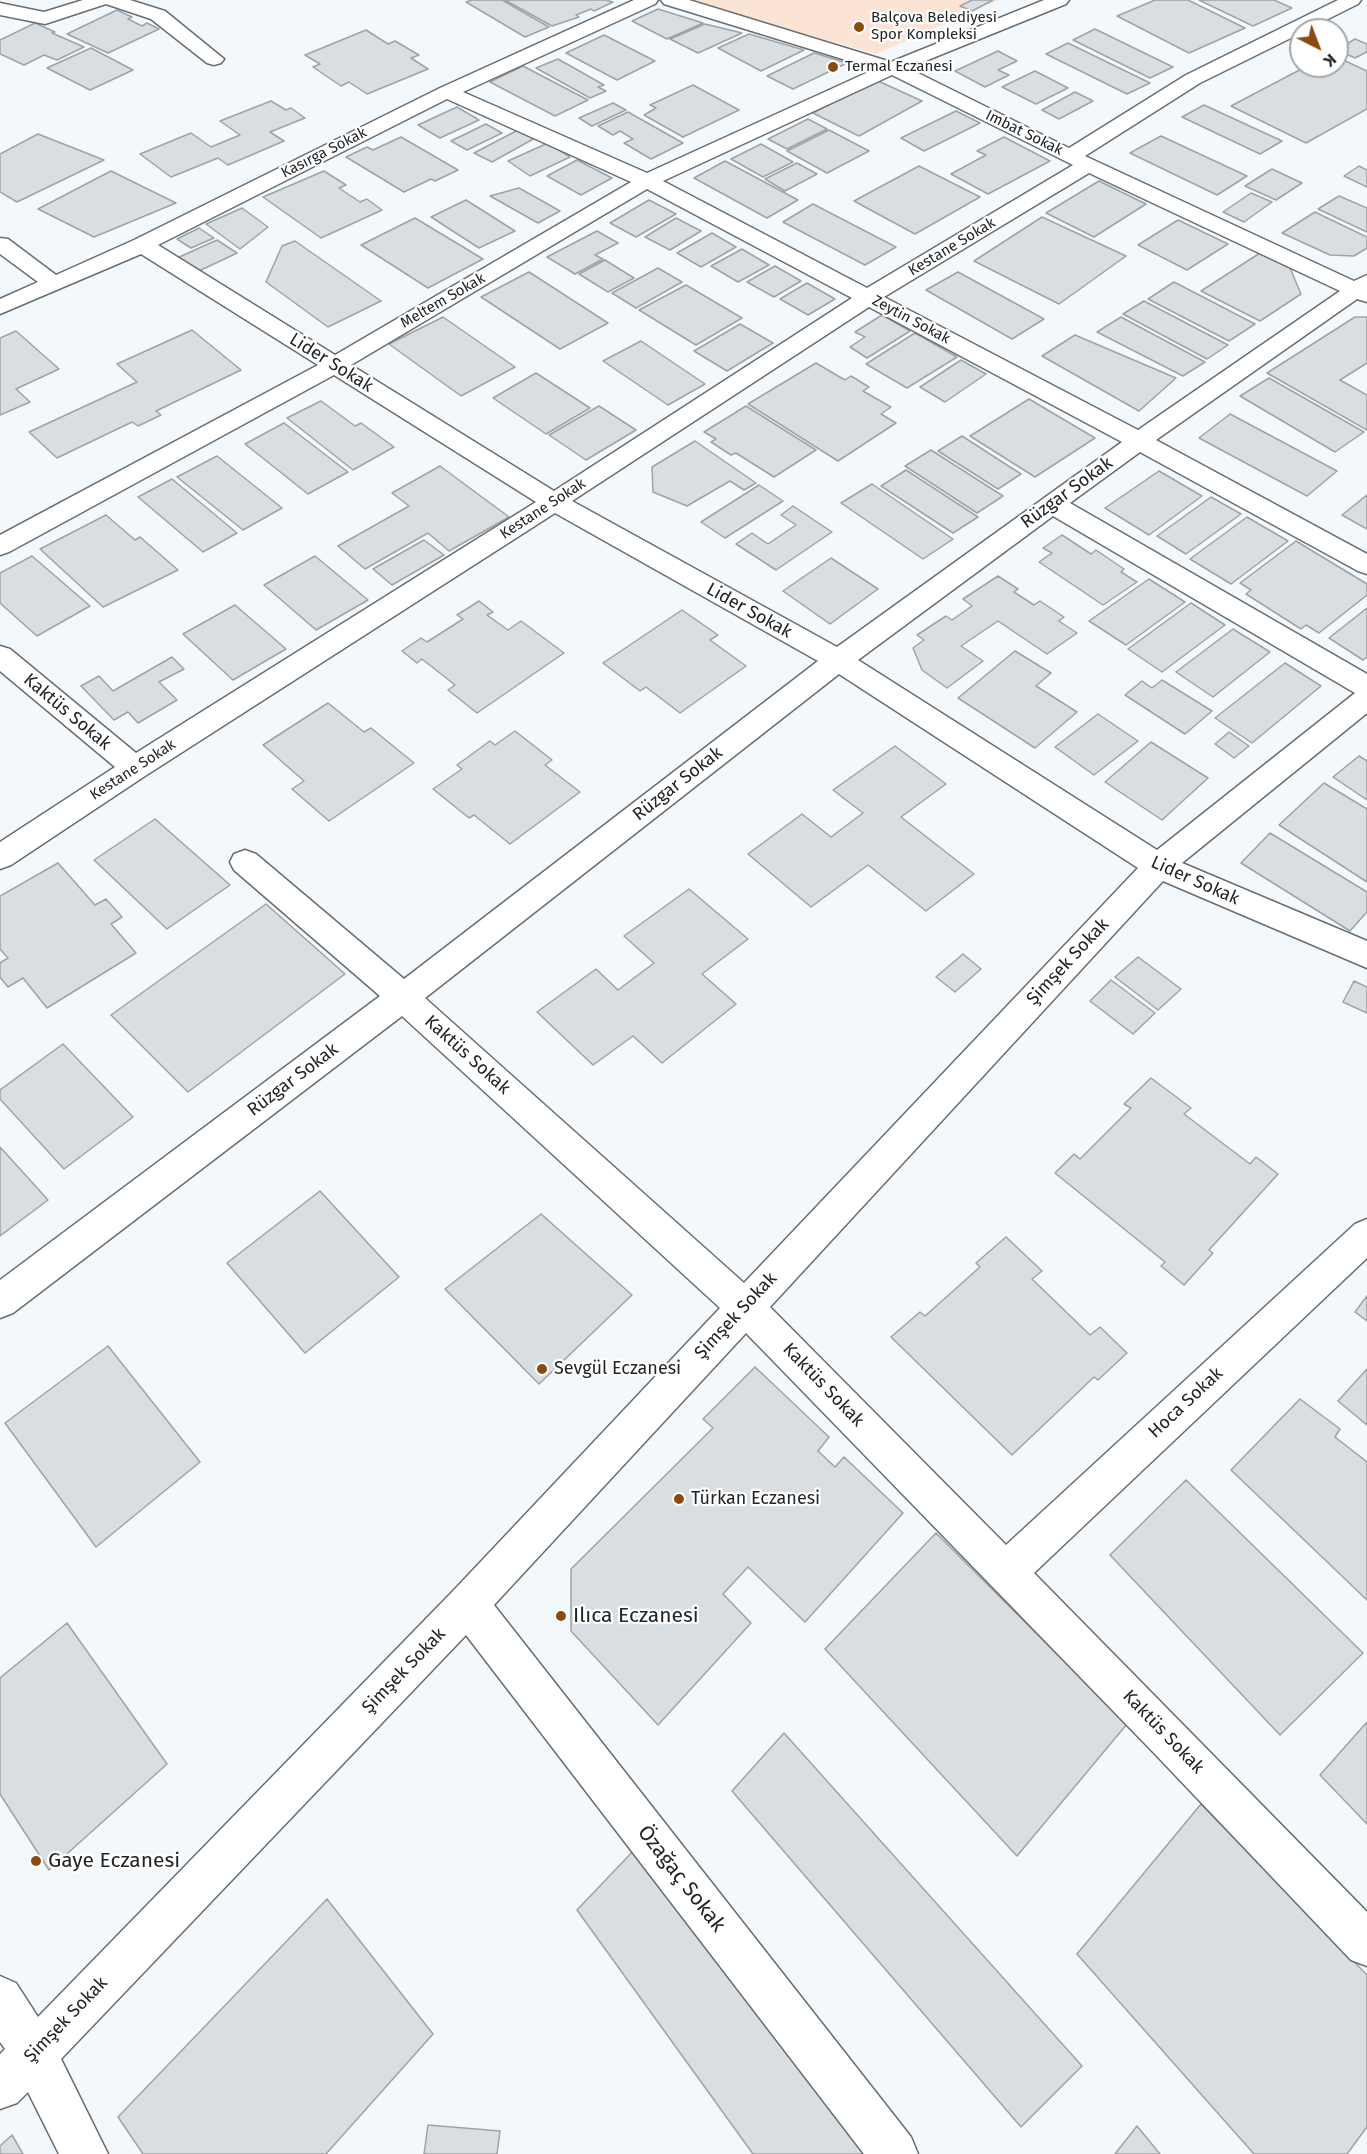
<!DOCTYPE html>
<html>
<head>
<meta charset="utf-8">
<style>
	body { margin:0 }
	#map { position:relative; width:1367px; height:2154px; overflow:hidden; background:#f2f8fb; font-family:"Fira Sans",sans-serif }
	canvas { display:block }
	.north { position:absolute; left:1289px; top:18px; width:60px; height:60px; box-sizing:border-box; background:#fff; border:2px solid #a7a7a8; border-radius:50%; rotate:138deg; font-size:16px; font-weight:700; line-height:24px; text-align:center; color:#222426 }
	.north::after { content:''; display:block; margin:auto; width:21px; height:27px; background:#8a4b10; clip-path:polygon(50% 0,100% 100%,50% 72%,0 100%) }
</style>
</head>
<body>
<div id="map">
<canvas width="1367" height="2154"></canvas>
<div class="north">K</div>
</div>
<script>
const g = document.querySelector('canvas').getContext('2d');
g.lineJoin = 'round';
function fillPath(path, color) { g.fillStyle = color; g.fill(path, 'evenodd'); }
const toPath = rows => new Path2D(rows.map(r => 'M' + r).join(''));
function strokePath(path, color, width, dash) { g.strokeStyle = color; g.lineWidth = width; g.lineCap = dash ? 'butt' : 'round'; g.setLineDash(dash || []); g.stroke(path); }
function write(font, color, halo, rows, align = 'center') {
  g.font = font + ' "Fira Sans",sans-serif'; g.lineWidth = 4.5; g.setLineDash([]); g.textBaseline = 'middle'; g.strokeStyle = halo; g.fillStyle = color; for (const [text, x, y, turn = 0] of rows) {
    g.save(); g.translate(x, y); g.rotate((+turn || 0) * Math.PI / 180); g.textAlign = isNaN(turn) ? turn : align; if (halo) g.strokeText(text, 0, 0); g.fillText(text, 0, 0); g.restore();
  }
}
const green = toPath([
	[686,0,999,0,876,54]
]);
const building = toPath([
	[472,0,502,0,549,27,525,37,466,2,472,0],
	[505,0,606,0,613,2,594,11,591,9,576,15,579,17,552,26,505,0],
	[972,0,993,0,972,11,960,6,972,0],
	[1155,0,1188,0,1245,28,1189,53,1117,16,1155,0],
	[1199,0,1274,0,1292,8,1253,26,1199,0],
	[658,9,703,23,667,39,632,21,658,9],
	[117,10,132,17,128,19,142,26,147,23,159,29,108,53,67,34,117,10],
	[35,23,55,32,52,33,84,47,57,60,44,55,24,65,0,54,0,40,35,23],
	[705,24,742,33,698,53,670,39,705,24],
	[1095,29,1173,67,1150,78,1073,40,1095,29],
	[366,30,388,44,395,41,419,55,411,58,428,69,367,94,349,82,341,86,313,67,320,64,305,55,366,30],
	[749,34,804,50,761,71,718,48,749,34],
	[604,35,655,61,617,80,566,53,604,35],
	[1355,39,1367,44,1367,52,1355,58,1337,50,1355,39],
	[1068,43,1150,83,1127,94,1046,54,1068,43],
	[91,48,133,70,90,90,47,68,91,48],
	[998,51,1017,61,998,70,1009,75,985,87,955,71,998,51],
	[814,53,847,63,793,89,767,76,814,53],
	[1337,57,1367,71,1367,109,1306,143,1231,106,1307,66,1337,66,1337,57],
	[558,59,604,85,598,87,606,91,590,98,536,68,558,59],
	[523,66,588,100,555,116,490,82,523,66],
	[1035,71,1068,88,1036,104,1002,87,1035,71],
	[876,80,922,101,859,136,813,113,876,80],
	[693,85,739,110,683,137,644,115,656,108,650,105,693,85],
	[1075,92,1093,101,1059,119,1042,110,1075,92],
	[271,101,286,110,291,108,305,118,270,132,284,141,228,165,218,158,171,177,140,154,191,133,211,147,240,135,220,121,271,101],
	[613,103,626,110,592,126,579,118,613,103],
	[1204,105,1282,141,1260,154,1182,117,1204,105],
	[457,107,479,120,440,138,418,125,457,107],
	[956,111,980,123,924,151,901,138,956,111],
	[628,112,683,143,651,159,624,143,633,139,620,131,613,135,598,126,628,112],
	[808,119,827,129,787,149,768,139,808,119],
	[486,124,502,133,467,150,451,141,486,124],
	[518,130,535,138,492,162,474,153,518,130],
	[829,130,869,151,827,173,787,151,829,130],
	[38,134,104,160,17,202,0,192,0,154,38,134],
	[1161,136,1247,176,1217,195,1130,153,1161,136],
	[401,137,458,170,435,181,431,179,404,192,346,157,367,147,373,150,401,137],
	[1004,137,1050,161,988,194,951,174,986,155,977,151,1004,137],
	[548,143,570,157,530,176,508,161,548,143],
	[761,144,793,162,763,177,731,159,761,144],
	[577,160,612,178,581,195,547,176,577,160],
	[725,161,798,200,767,218,694,178,725,161],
	[797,163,817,174,785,191,765,179,797,163],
	[919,166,980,197,915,234,854,201,919,166],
	[1359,166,1367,170,1367,187,1344,176,1359,166],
	[1272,169,1302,183,1276,200,1245,186,1272,169],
	[111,171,176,203,94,237,38,209,111,171],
	[324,171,346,185,339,188,360,202,367,199,382,210,321,238,263,197,324,171],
	[1099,181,1146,204,1094,237,1046,213,1099,181],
	[519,188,560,211,538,223,490,196,519,188],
	[1251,193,1272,202,1244,222,1223,212,1251,193],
	[1339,196,1367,208,1367,232,1318,209,1339,196],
	[466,200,515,231,479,248,431,217,466,200],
	[649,200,676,214,636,237,610,223,649,200],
	[813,204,896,247,865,265,783,222,813,204],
	[242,208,268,227,240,249,206,224,242,208],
	[1315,212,1367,237,1367,248,1354,256,1330,255,1282,233,1315,212],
	[1042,217,1126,256,1059,304,974,261,1042,217],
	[415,218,483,259,428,288,361,245,415,218],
	[676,218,701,231,670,250,645,237,676,218],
	[1178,220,1228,244,1187,270,1138,245,1178,220],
	[199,228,214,238,191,248,177,239,199,228],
	[597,231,618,243,595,255,603,259,575,274,547,257,597,231],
	[712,233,736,247,701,267,677,253,712,233],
	[217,240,237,253,197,272,177,258,217,240],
	[295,241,381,301,328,327,266,282,282,246,295,241],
	[742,249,769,265,738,282,711,266,742,249],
	[1260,253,1290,268,1301,294,1260,321,1201,291,1260,253],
	[605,260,634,278,608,292,579,274,605,260],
	[775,266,801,281,774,297,747,282,775,266],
	[658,268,682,282,636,308,612,293,658,268],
	[529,272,608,323,560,349,481,297,529,272],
	[958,272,1044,319,1012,339,926,290,958,272],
	[1174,282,1255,324,1229,341,1148,299,1174,282],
	[807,283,835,299,808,315,780,299,807,283],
	[686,285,742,318,696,345,639,310,686,285],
	[1144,301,1228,345,1207,359,1123,314,1144,301],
	[882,315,910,331,867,358,850,347,865,337,855,332,882,315],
	[443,317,515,367,461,396,389,344,443,317],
	[1121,317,1205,362,1183,376,1097,332,1121,317],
	[1355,317,1367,317,1367,363,1340,380,1367,395,1367,430,1267,373,1355,317],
	[740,324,773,343,727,371,694,351,740,324],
	[192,330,241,370,156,411,161,415,138,426,132,422,57,458,29,432,137,382,117,364,192,330],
	[16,331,59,369,16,389,30,402,0,415,0,338,16,331],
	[915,333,957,357,907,388,866,364,915,333],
	[1075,335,1176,378,1139,411,1042,356,1075,335],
	[641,341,705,384,668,405,603,361,641,341],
	[961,360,986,374,945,402,920,387,961,360],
	[816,363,845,380,851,376,869,387,863,391,891,407,881,414,896,423,838,461,748,404,816,363],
	[536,373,590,408,546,434,493,398,536,373],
	[1269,378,1364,432,1335,452,1240,396,1269,378],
	[1029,399,1095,438,1035,477,970,436,1029,399],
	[321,401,355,426,361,423,394,447,353,470,287,418,321,401],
	[599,406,636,430,586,460,549,435,599,406],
	[746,406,816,450,774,477,736,453,731,455,711,442,716,439,704,432,746,406],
	[1230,414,1337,471,1307,496,1199,438,1230,414],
	[284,423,348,472,308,494,245,444,284,423],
	[962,436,1021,474,998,489,938,451,962,436],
	[695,441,756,483,744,490,730,481,687,506,653,492,652,467,695,441],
	[931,450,1003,496,977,513,905,466,931,450],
	[217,456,282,508,243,530,177,477,217,456],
	[440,466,509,517,449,551,428,533,365,569,338,546,409,506,392,493,440,466],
	[906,470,978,517,953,533,881,486,906,470],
	[1159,471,1202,496,1149,535,1105,508,1159,471],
	[172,479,237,533,203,552,138,497,172,479],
	[872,484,953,539,923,559,841,503,872,484],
	[759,485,783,501,725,538,701,522,759,485],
	[1367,495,1367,529,1342,515,1367,495],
	[1211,497,1241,514,1186,554,1157,536,1211,497],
	[793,506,832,532,776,570,736,544,752,533,768,544,796,525,781,515,793,506],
	[106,515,135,540,140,537,178,570,103,607,40,549,106,515],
	[1247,517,1288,541,1231,584,1190,559,1247,517],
	[1062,535,1091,554,1096,550,1124,569,1121,572,1137,582,1103,605,1039,562,1052,553,1043,548,1062,535],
	[424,540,444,555,392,585,373,569,424,540],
	[1296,541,1367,584,1367,595,1319,633,1306,625,1301,629,1246,594,1251,590,1240,583,1296,541],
	[32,556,90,606,37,636,0,603,0,573,32,556],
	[315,556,368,600,316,630,264,585,315,556],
	[831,558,878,589,830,624,783,591,831,558],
	[998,576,1018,589,1014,592,1034,605,1040,601,1064,617,1059,621,1077,633,1047,654,998,621,961,646,983,661,947,688,922,670,913,648,924,640,917,635,946,616,952,620,972,606,963,599,998,576],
	[1149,579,1185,602,1126,645,1089,621,1149,579],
	[479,601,493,612,487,615,508,630,521,621,564,653,477,713,448,690,455,685,422,659,417,663,402,651,421,638,427,642,463,619,457,615,479,601],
	[1191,603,1225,625,1162,672,1128,649,1191,603],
	[235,605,286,649,233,680,183,634,235,605],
	[1367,608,1367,657,1363,660,1329,638,1367,608],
	[682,610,718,635,710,640,746,666,680,713,646,687,640,691,603,663,682,610],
	[1233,629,1270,652,1213,697,1176,672,1233,629],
	[1015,651,1051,673,1036,686,1077,712,1035,748,958,698,1015,651],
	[172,657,184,669,159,682,177,700,138,723,128,712,114,720,81,686,99,676,113,691,172,657],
	[1285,663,1321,686,1252,743,1215,718,1285,663],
	[1162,680,1212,711,1185,734,1125,695,1142,681,1152,688,1162,680],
	[328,703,364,732,371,728,414,763,329,821,292,789,304,781,263,745,328,703],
	[1098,714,1138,741,1094,775,1055,747,1098,714],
	[515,731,552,760,545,765,580,792,510,844,474,815,469,818,433,789,462,769,457,765,490,741,495,745,515,731],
	[1229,732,1249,746,1234,758,1215,744,1229,732],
	[1151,742,1208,778,1162,820,1105,782,1151,742],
	[895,746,946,784,901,817,974,874,926,911,868,865,811,907,748,854,802,814,831,837,863,813,833,790,895,746],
	[1359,756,1367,761,1367,800,1333,777,1359,756],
	[1324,783,1367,809,1367,882,1279,825,1324,783],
	[155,819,230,885,167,929,94,860,155,819],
	[1270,833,1367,892,1367,912,1350,931,1241,863,1270,833],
	[58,863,95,905,106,899,122,917,111,924,136,953,47,1008,23,978,8,987,0,977,0,963,8,958,0,949,0,896,58,863],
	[689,889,748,939,702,974,736,1004,662,1063,633,1036,593,1065,537,1012,596,969,618,990,654,963,624,936,689,889],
	[266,904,345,974,188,1092,111,1015,266,904],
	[963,954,981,969,955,992,936,977,963,954],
	[1138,957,1181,989,1158,1010,1115,977,1138,957],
	[1111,980,1155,1013,1133,1034,1090,1001,1111,980],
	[1354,981,1367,987,1367,1013,1343,1002,1354,981],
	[63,1044,133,1117,64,1169,0,1099,0,1090,63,1044],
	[1151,1078,1191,1108,1184,1114,1250,1164,1256,1157,1278,1174,1209,1250,1213,1253,1184,1285,1161,1266,1165,1262,1055,1173,1074,1154,1080,1159,1131,1108,1124,1104,1151,1078],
	[0,1147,48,1200,0,1236,0,1147],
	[320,1191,399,1277,305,1353,227,1263,320,1191],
	[541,1214,632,1295,539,1384,445,1289,541,1214],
	[1006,1237,1042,1271,1032,1279,1090,1335,1100,1327,1127,1353,1098,1380,1094,1377,1012,1455,891,1337,920,1312,925,1316,980,1267,976,1263,1006,1237],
	[1367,1296,1367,1321,1355,1312,1367,1296],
	[108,1346,200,1462,96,1547,5,1423,108,1346],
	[755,1367,829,1437,818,1451,835,1467,844,1457,903,1513,805,1622,748,1567,723,1594,751,1623,658,1725,571,1631,571,1569,713,1428,703,1419,755,1367],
	[1367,1369,1367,1425,1338,1401,1367,1369],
	[1300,1399,1340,1429,1335,1437,1367,1462,1367,1600,1231,1470,1300,1399],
	[1186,1480,1363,1653,1280,1735,1110,1555,1186,1480],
	[936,1533,1127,1724,1017,1856,825,1649,936,1533],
	[67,1623,167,1764,49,1870,0,1794,0,1678,67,1623],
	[1367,1722,1367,1824,1320,1775,1367,1722],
	[784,1733,1082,2066,1021,2127,732,1791,784,1733],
	[1201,1804,1367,1975,1367,2127,1347,2154,1254,2154,1077,1954,1201,1804],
	[637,1847,878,2154,753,2154,577,1910,637,1847],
	[327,1899,433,2034,326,2154,143,2154,118,2117,327,1899],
	[428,2125,500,2131,497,2154,424,2154,428,2125],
	[1137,2126,1160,2154,1115,2154,1137,2126],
	[12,2135,23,2154,0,2154,0,2146,12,2135]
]);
const minor = toPath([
	[83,0,130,0,165,11,224,59,221,63,214,65,207,63,151,19,106,4,45,24,0,15,0,3,44,12,83,0],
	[634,0,658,0,655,4,463,92,647,173,875,69,664,4,661,0,689,0,891,62,1044,0,1069,0,1066,4,908,68,1069,148,1186,75,1338,0,1361,0,1358,4,1306,30,1301,30,1301,33,1200,83,1085,156,1354,281,1367,275,1367,302,1357,299,1156,440,1367,554,1367,574,1358,571,1140,452,1070,503,1367,674,1367,713,1182,863,1367,941,1367,968,1163,881,770,1307,1006,1545,1355,1224,1367,1219,1367,1258,1034,1573,1367,1912,1367,1966,1351,1960,1154,1753,746,1333,494,1605,911,2137,918,2154,864,2154,466,1635,61,2059,108,2154,59,2154,28,2092,17,2103,0,2109,0,2054,5,2049,0,2042,0,1976,16,1983,38,2017,454,1590,720,1308,402,1016,13,1313,0,1318,0,1280,380,996,234,870,230,862,234,854,245,850,256,854,404,979,818,661,555,513,145,776,11,865,0,869,0,842,115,767,0,671,0,646,10,649,136,753,536,502,334,375,9,552,0,555,0,535,318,365,141,254,0,314,0,299,38,282,0,254,0,238,8,239,56,275,134,240,440,88,634,0],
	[892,75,1073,165,867,288,663,181,892,75],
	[447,99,631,182,335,355,158,245,447,99],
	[1089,173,1340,291,1138,430,884,297,1089,173],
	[647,189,852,298,554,491,351,365,647,189],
	[869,307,1122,442,837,647,572,501,869,307],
	[1053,516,1355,693,1157,850,858,660,1053,516],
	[839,674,1138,868,744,1283,425,998,839,674]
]);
const markers = [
	[859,27,6,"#8a4b10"],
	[833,67,6,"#8a4b10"],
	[542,1369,6,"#8a4b10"],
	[679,1499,6,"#8a4b10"],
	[561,1616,6,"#8a4b10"],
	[36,1861,6,"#8a4b10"]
];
const farPoinames = [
	["Balçova Belediyesi",871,18],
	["Spor Kompleksi",871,35],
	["Termal Eczanesi",845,67]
];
const farStreetnames = [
	["Imbat Sokak",1024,133,26],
	["Kasırga Sokak",324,153,-27],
	["Kestane Sokak",952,247,-31],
	["Meltem Sokak",443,301,-30],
	["Zeytin Sokak",911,320,28],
	["Kestane Sokak",543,509,-33],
	["Kestane Sokak",133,770,-33]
];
const streetNames = [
	["Lider Sokak",331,363,32],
	["Rüzgar Sokak",1067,493,-36],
	["Lider Sokak",749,611,29],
	["Kaktüs Sokak",67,712,40],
	["Rüzgar Sokak",678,784,-38],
	["Lider Sokak",1195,881,24],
	["Şimşek Sokak",1068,962,-47],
	["Kaktüs Sokak",467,1055,42],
	["Rüzgar Sokak",293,1080,-37],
	["Şimşek Sokak",736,1316,-47],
	["Kaktüs Sokak",823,1385,46],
	["Hoca Sokak",1186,1403,-43],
	["Şimşek Sokak",404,1671,-46],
	["Kaktüs Sokak",1163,1732,46],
	["Şimşek Sokak",66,2020,-46]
];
const poiNames = [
	["Sevgül Eczanesi",554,1369],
	["Türkan Eczanesi",691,1499]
];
const nearPoinames = [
	["Ilıca Eczanesi",573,1616],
	["Gaye Eczanesi",48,1861]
];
const nearStreetnames = [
	["Özağaç Sokak",681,1879,52]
];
fillPath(green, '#fbe4d4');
fillPath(building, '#d9dee2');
strokePath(building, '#9ea3a7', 1.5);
strokePath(minor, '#686d70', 3);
fillPath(minor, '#fff');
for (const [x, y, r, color] of markers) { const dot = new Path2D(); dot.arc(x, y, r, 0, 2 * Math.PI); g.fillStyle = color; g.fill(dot); strokePath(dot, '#fff', 2); }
write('15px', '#222426', '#fff', farPoinames, 'left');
write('15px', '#222426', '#fff', farStreetnames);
write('18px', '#222426', '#fff', streetNames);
write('18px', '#222426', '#fff', poiNames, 'left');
write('21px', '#222426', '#fff', nearPoinames, 'left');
write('21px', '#222426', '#fff', nearStreetnames);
</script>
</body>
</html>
